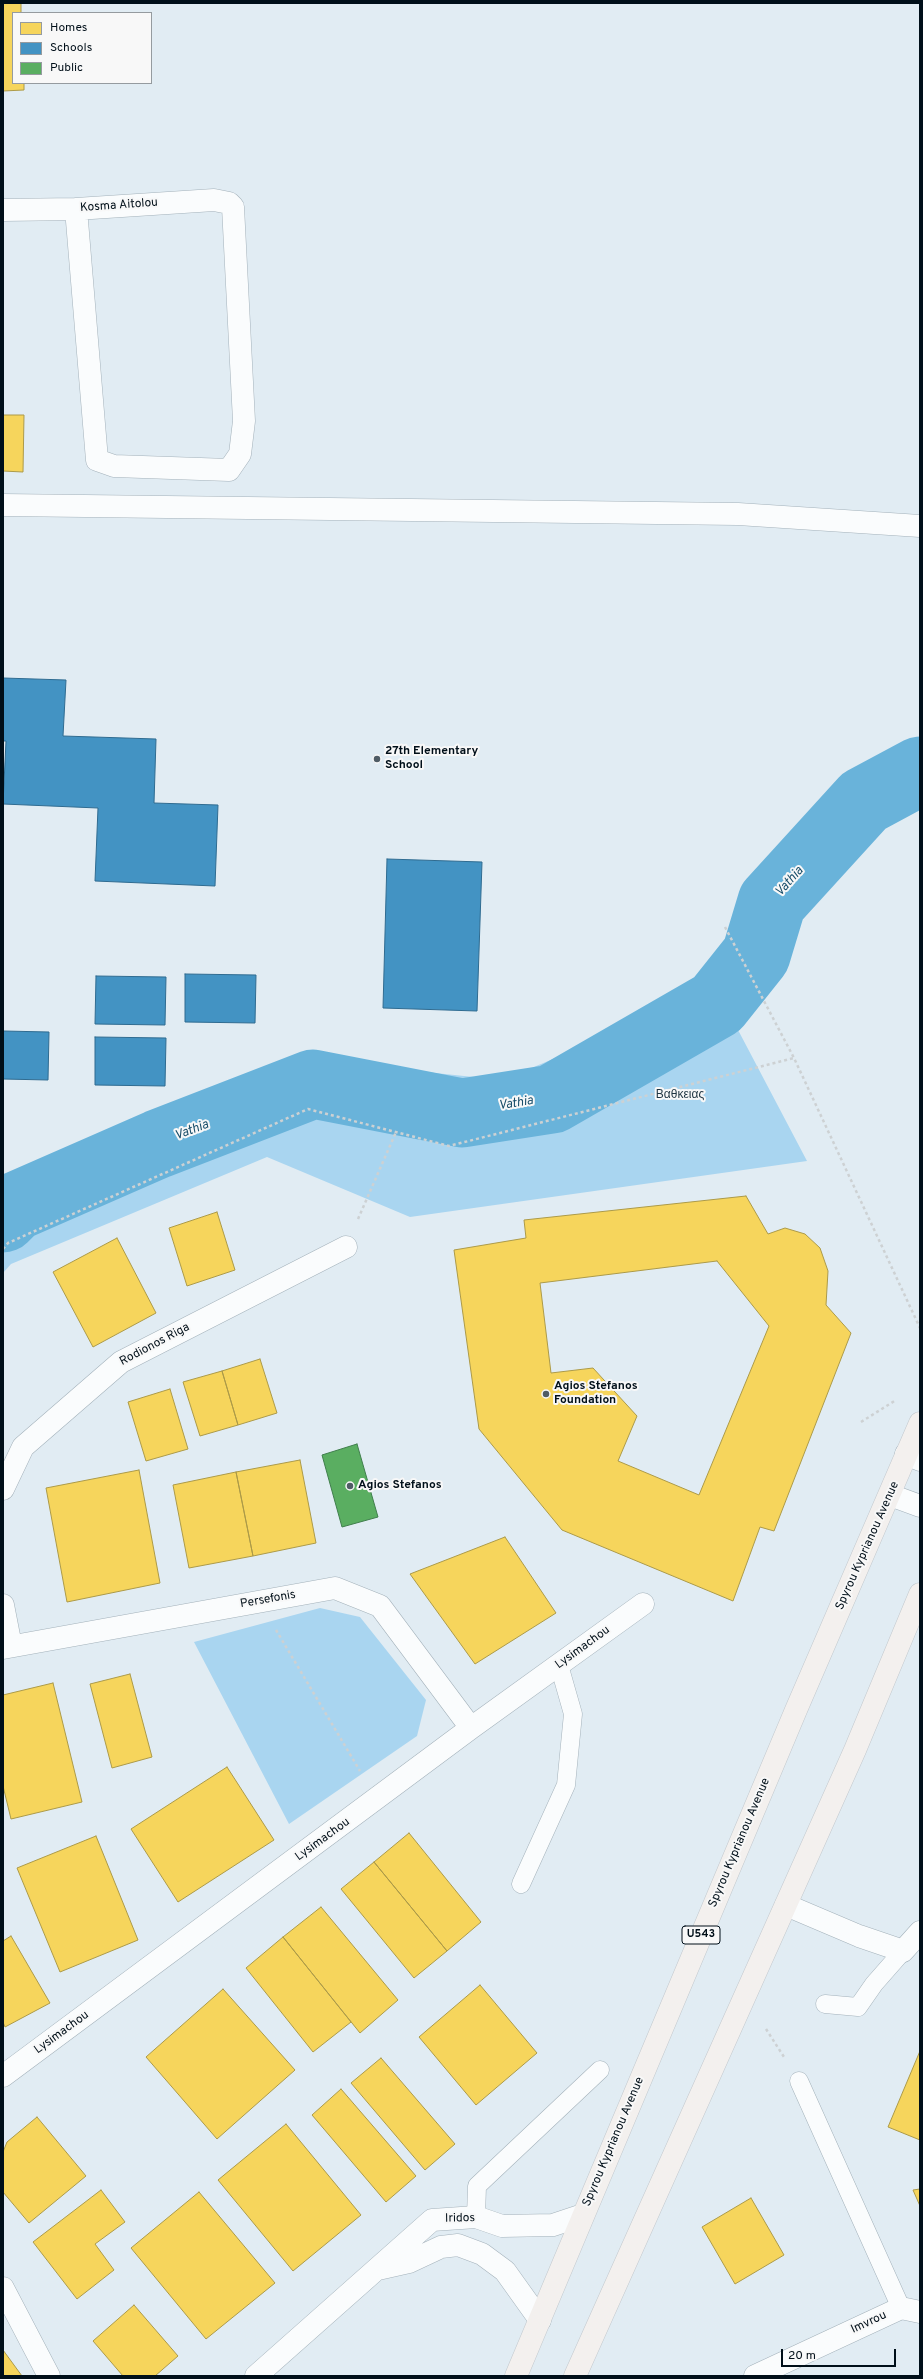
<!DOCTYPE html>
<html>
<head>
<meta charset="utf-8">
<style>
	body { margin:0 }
	#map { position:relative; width:923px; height:2379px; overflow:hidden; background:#e1ecf3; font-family:Overpass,sans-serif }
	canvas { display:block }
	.frame { position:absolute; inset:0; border:4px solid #000f19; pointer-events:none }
	.legend { position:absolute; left:12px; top:12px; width:140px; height:72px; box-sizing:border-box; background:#f8f8f8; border:1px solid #959b9f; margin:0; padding:5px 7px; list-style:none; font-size:12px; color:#000f19 }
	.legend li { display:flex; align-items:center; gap:8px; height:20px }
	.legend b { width:20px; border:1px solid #959b9f }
	.scale { position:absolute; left:781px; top:2349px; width:115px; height:18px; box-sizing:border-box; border:2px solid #000f19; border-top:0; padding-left:5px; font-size:12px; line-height:14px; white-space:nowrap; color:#000f19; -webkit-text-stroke:3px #f8f8f8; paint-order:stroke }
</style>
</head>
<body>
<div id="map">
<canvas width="923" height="2379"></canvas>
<div class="frame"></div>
<ul class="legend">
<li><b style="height:11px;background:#f6d55c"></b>Homes</li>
<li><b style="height:11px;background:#4393c3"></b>Schools</li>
<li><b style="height:11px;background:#5aae61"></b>Public</li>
</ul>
<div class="scale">20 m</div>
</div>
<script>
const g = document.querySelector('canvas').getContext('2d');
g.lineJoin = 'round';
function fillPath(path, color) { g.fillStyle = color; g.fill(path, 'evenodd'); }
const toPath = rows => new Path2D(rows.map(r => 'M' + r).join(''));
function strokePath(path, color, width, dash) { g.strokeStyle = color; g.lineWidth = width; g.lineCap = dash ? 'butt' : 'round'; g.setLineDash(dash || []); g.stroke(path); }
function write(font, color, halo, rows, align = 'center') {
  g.font = font + ' Overpass,sans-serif'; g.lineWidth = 4; g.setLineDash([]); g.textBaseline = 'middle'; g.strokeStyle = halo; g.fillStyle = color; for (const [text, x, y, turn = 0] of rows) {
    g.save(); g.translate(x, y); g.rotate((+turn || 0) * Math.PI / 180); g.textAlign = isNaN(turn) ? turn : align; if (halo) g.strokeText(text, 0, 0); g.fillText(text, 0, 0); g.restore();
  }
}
const green = toPath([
	[717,990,807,1161,410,1217,267,1157,11,1264,3,1273,3,1196,11,1190,299,1059,503,1080],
	[320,1608,360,1617,426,1700,417,1736,289,1824,194,1642]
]);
const homes = toPath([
	[3,3,21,3,21,13,13,13,13,83,24,83,24,90,3,91,3,3],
	[3,415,24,415,23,472,3,471,3,415],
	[746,1196,768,1234,785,1228,805,1234,820,1248,828,1271,826,1305,851,1333,774,1531,760,1527,733,1601,562,1530,479,1429,454,1250,526,1238,524,1220,746,1196],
	[717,1261,769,1326,699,1495,618,1461,637,1416,593,1368,551,1373,540,1283,717,1261],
	[217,1212,235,1270,187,1286,169,1228,217,1212],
	[117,1238,156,1313,93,1347,53,1272,117,1238],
	[260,1359,277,1413,238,1425,222,1371,260,1359],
	[222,1371,238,1425,200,1436,183,1382,222,1371],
	[170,1389,188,1449,146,1461,128,1402,170,1389],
	[300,1460,316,1543,253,1556,236,1472,300,1460],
	[139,1470,160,1583,67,1602,46,1488,139,1470],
	[236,1472,253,1556,189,1568,173,1485,236,1472],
	[505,1537,556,1613,475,1664,410,1574,505,1537],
	[130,1674,152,1757,112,1768,90,1684,130,1674],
	[53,1683,82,1802,11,1819,3,1786,3,1695,53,1683],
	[227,1767,274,1840,178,1902,131,1829,227,1767],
	[409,1833,481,1922,447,1951,374,1862,409,1833],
	[96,1836,138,1940,60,1972,17,1868,96,1836],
	[374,1862,447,1951,414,1978,341,1889,374,1862],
	[321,1907,398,2000,360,2033,283,1937,321,1907],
	[11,1936,50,2003,5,2027,3,2022,3,1941,11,1936],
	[283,1937,351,2022,313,2052,246,1968,283,1937],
	[480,1985,537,2053,476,2105,419,2037,480,1985],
	[223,1989,295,2070,217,2139,146,2057,223,1989],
	[920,2051,920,2140,888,2127,920,2051],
	[381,2058,455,2144,425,2170,351,2083,381,2058],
	[341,2089,416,2176,386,2202,312,2115,341,2089],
	[37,2117,86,2176,29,2223,3,2192,3,2152,7,2142,37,2117],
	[286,2124,361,2215,293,2271,218,2180,286,2124],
	[920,2189,920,2206,913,2190,920,2189],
	[101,2190,125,2222,95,2244,114,2270,77,2299,33,2242,101,2190],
	[199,2192,275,2283,206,2339,131,2248,199,2192],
	[751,2198,784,2255,735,2284,702,2227,751,2198],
	[134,2305,178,2356,155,2376,123,2376,93,2341,134,2305],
	[3,2350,22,2376,3,2376,3,2350]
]);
const schools = toPath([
	[3,678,66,680,63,736,156,739,154,803,218,805,215,886,95,881,98,808,3,804,6,741,3,741,3,678],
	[387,859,482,862,477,1011,383,1008,387,859],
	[185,974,256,975,255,1023,185,1022,185,974],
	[96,976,166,977,165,1025,95,1024,96,976],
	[3,1031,49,1032,48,1080,3,1079,3,1031],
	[95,1037,166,1038,165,1086,95,1085,95,1037]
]);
const public = toPath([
	[357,1444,378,1517,342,1527,322,1455,357,1444]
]);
const river = toPath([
	[3,1218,14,1207,158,1144,313,1084,462,1113,552,1099,717,1004,756,955,772,902,864,801,920,771]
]);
const path = toPath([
	[725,927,794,1058,920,1328],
	[358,1219,396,1132],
	[3,1249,8,1243,308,1109,449,1146,794,1058],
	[861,1422,896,1400],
	[276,1630,360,1771],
	[766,2029,784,2057]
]);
const lane = toPath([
	[521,1884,566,1785,573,1714,559,1665],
	[825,2004,858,2007,874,1984,903,1951],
	[799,2081,901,2308],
	[476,2217,477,2186,600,2070]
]);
const street = toPath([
	[3,210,76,209,214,200,229,203,233,207,244,421,240,454,229,470,114,466,97,460,76,209],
	[3,505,738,514,920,526],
	[3,1489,23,1447,121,1362,346,1247],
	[3,1605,11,1646],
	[3,1648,335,1588,380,1606,471,1728],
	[786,1905,859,1936,903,1951,920,1932],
	[3,2076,471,1728,643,1604],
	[378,2269,409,2262,441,2247,458,2245,482,2254,505,2271,540,2320],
	[3,2288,49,2376],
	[256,2376,432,2220,476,2217,502,2226,553,2225,583,2215],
	[755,2376,901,2308,920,2312]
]);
const secondary = toPath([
	[906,1454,920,1460],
	[890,1495,920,1506]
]);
const primary = toPath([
	[516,2376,796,1710,920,1423],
	[575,2376,855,1750,920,1594]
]);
const markers = [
	[377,759,4,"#4f5c65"],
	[546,1394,4,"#4f5c65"],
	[350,1486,4,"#4f5c65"]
];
const shields = [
	[701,1935,38]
];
const shieldNames = [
	["U543",701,1935]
];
const streetNames = [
	["Kosma Aitolou",119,206,-4],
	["Rodionos Riga",155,1345,-28],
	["Spyrou Kyprianou Avenue",868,1546,-66],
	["Persefonis",268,1600,-10],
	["Lysimachou",583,1648,-36],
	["Lysimachou",323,1840,-36],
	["Spyrou Kyprianou Avenue",740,1843,-67],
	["Lysimachou",62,2033,-36],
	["Spyrou Kyprianou Avenue",614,2142,-67],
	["Iridos",460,2219,-1],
	["Imvrou",869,2323,-25]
];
const poiNames = [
	["27th Elementary",385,752],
	["School",385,766],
	["Agios Stefanos",554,1387],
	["Foundation",554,1401],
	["Agios Stefanos",358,1486]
];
const parkNames = [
	["Βαθκειας",680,1096]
];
const waterNames = [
	["Vathia",790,882,-48],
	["Vathia",516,1104,-9],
	["Vathia",192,1131,-21]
];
fillPath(green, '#a9d5f0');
fillPath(homes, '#f6d55c');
strokePath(homes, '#ac9a48', 1);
fillPath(schools, '#4393c3');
strokePath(schools, '#2f6b90', 1);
fillPath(public, '#5aae61');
strokePath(public, '#3f7e4b', 1);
strokePath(river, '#69b3da', 69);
strokePath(lane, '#a3b1ba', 19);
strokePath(street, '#a3b1ba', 23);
strokePath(secondary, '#a3b1ba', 23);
strokePath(primary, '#c2c8cd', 23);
strokePath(path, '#cdd1d3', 2.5, [3, 3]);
strokePath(lane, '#fafcfd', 18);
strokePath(street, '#fafcfd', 22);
strokePath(secondary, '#fafcfd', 22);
strokePath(primary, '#f3f0ee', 22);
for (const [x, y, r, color] of markers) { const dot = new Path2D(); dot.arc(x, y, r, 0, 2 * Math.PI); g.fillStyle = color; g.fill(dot); strokePath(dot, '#f8f8f8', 1.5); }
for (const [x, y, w] of shields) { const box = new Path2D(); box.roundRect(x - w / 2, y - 9, w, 18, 3); g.fillStyle = '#f8f8f8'; g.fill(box); strokePath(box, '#000f19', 1); }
write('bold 11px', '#000f19', null, shieldNames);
write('12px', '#000f19', '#f8f8f8', streetNames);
write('bold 12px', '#000f19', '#f8f8f8', poiNames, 'left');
write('12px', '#1f3542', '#f8f8f8', parkNames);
write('italic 13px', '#194e6a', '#f8f8f8', waterNames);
</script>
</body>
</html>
